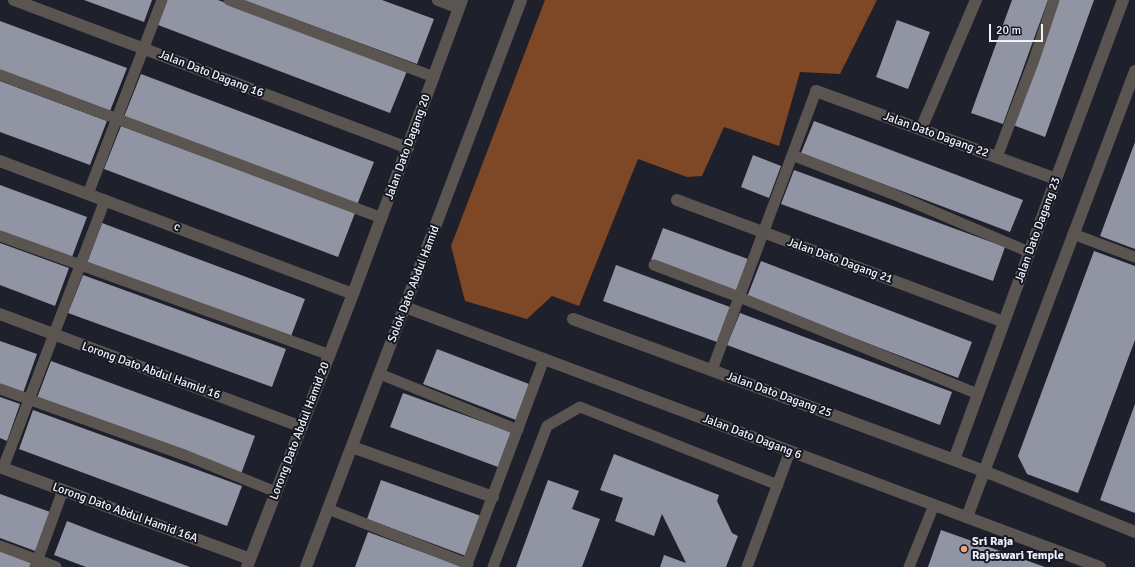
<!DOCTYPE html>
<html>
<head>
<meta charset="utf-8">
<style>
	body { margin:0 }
	#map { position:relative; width:1135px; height:567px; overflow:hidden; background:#1e212b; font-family:Signika,sans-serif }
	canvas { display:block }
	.scale { position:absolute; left:989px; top:24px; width:54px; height:18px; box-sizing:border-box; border:2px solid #eff2f9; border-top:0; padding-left:5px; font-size:12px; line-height:14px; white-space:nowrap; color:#eff2f9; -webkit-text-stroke:3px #151822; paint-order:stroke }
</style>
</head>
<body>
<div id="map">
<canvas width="1135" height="567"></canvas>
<div class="scale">20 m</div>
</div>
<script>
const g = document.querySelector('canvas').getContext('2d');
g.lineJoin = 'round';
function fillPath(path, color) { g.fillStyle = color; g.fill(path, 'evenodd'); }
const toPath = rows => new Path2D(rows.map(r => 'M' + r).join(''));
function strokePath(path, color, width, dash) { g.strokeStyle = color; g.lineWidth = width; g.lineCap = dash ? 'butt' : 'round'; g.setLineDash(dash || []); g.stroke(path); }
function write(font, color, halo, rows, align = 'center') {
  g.font = font + ' Signika,sans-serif'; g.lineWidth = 4; g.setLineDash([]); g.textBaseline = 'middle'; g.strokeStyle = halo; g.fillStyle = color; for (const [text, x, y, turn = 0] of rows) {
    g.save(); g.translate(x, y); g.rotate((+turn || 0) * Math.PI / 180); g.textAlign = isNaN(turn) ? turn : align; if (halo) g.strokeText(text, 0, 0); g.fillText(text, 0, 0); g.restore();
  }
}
const forest = toPath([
	[545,0,877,0,840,74,800,72,779,146,724,127,702,176,687,177,638,159,579,306,552,296,527,319,465,301,451,246]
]);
const building = toPath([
	[84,0,152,0,144,22],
	[167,0,218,0,407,71,390,113,158,25],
	[243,0,382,0,434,19,417,64],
	[1012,0,1048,0,1003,124,971,113],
	[1057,0,1094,0,1045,137,1013,125],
	[897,20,930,32,908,89,876,77],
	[0,21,127,68,110,111,0,70],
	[141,74,374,162,357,205,124,117],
	[0,81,107,121,90,165,0,132],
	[814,121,1023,200,1010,232,801,153],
	[121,126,355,213,338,257,104,169],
	[1135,142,1135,249,1100,236],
	[753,155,781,166,769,198,741,187],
	[794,170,1005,247,993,281,781,204],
	[0,185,87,217,72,257,0,231],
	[102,223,305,299,290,339,87,263],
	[663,228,748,259,736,291,651,260],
	[0,243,69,268,55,306,0,285],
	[1094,251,1135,266,1135,340,1078,493,1027,474,1018,456],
	[761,261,972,342,958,378,747,297],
	[616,265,730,307,717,342,603,301],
	[83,275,286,349,272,387,68,313],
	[740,313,952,392,940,425,727,345],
	[0,341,37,354,23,393,0,384],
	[437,349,529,384,516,420,423,384],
	[51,361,255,436,241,474,37,398],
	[403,393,511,432,498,467,390,427],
	[0,397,20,404,7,441,0,438],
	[1135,404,1135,513,1100,500],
	[33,410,242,486,227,526,19,449],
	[614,454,719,495,717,501,732,533,738,536,726,567,660,567,664,555,686,563,662,514,654,536,615,521,623,498,600,490],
	[381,480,481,516,466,556,367,519],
	[548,480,579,491,572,509,600,519,582,567,516,567],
	[0,494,53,513,38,552,0,538],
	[67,521,98,533,190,567,86,567,54,555],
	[941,530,1045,567,928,567],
	[368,532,447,561,462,567,355,567],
	[0,549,35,562,33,567,0,567]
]);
const service = toPath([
	[229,0,434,77],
	[0,75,382,218],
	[792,155,893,194,1029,252],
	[997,157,1034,60,1054,0],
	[88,194,162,0],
	[1073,234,1135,257],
	[0,236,330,355],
	[654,265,739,297,978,394],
	[712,370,816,91],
	[380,374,518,430],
	[0,389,187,456,276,492],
	[3,468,105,200],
	[328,509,468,564],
	[0,546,56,567],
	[35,567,63,490],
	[466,567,544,359],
	[493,567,547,426,580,407,778,485],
	[747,567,790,451],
	[909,567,934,505]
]);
const minor = toPath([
	[14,0,408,148],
	[438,0,459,8],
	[816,91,1056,179],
	[921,129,976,0],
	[0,161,353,294],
	[677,200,1004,322],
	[405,307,1100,567],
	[0,314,302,427],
	[573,319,984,471,1135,532],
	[352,447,493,497],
	[954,460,1056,179,1123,0],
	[0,467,250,559],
	[967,517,1135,71],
	[247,567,353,294,462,0],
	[306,567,521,0]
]);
const markers = [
	[964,549,4,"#efa378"]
];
const streetNames = [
	["Jalan Dato Dagang 16",211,74,21],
	["Jalan Dato Dagang 22",936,135,20],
	["Jalan Dato Dagang 20",408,147,-70],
	["c",177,227,21],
	["Jalan Dato Dagang 23",1038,230,-70],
	["Jalan Dato Dagang 21",840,261,20],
	["Solok Dato Abdul Hamid",414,284,-69],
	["Lorong Dato Abdul Hamid 16",151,371,20],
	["Jalan Dato Dagang 25",779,395,20],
	["Lorong Dato Abdul Hamid 20",300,431,-69],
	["Jalan Dato Dagang 6",752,437,21],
	["Lorong Dato Abdul Hamid 16A",125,513,20]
];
const poiNames = [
	["Sri Raja",972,542],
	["Rajeswari Temple",972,556]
];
fillPath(forest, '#7e4726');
fillPath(building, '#9195a3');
strokePath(service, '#5b5552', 11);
strokePath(minor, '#5b5552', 12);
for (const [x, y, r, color] of markers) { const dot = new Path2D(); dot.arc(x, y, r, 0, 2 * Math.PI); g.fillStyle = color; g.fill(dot); strokePath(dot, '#151822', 1.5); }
write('12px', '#eff2f9', '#151822', streetNames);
write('bold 12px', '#eff2f9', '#151822', poiNames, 'left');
</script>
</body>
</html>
